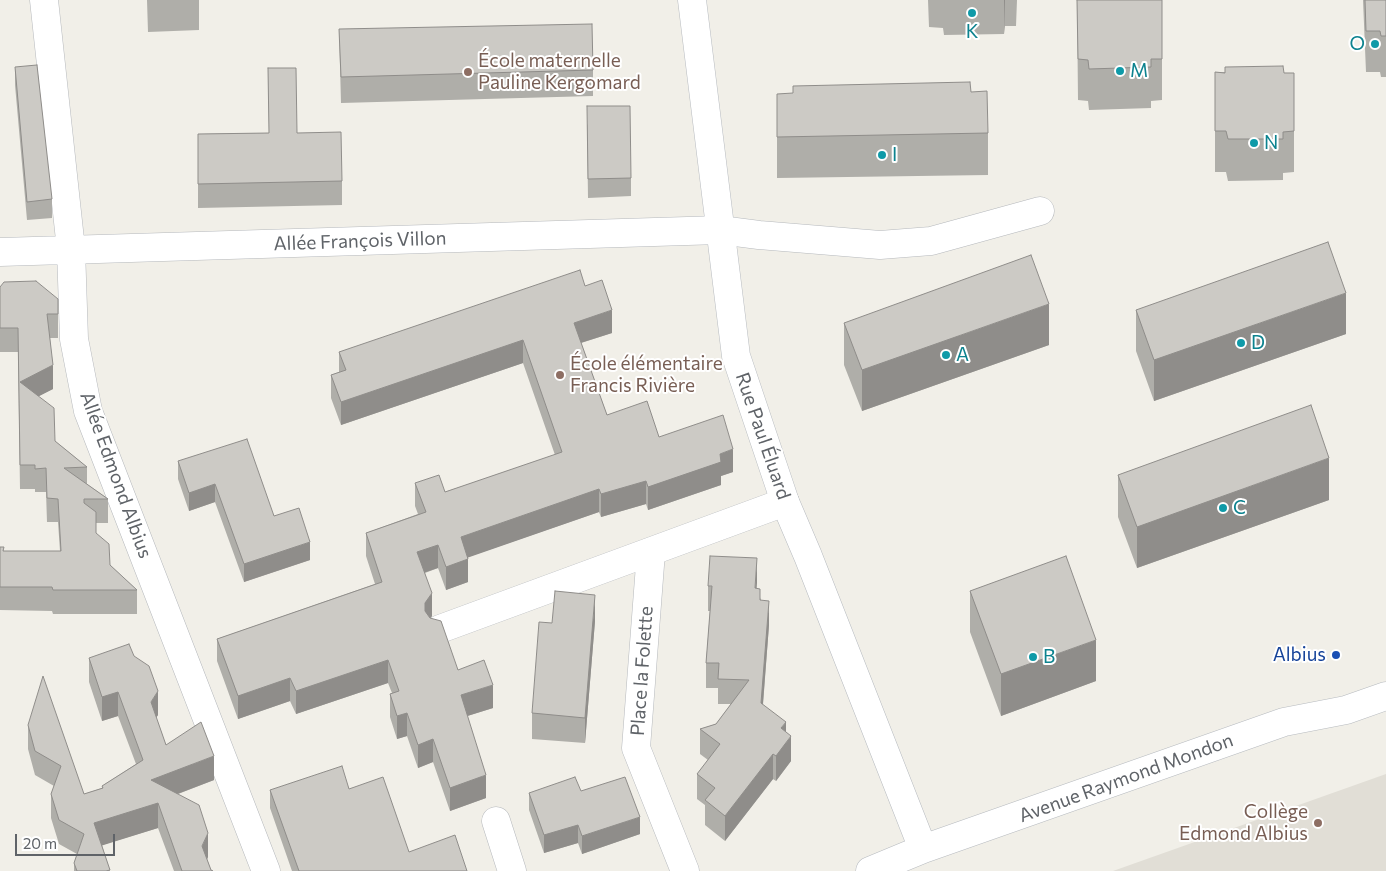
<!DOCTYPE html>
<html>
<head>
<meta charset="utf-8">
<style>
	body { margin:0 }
	#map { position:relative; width:1386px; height:871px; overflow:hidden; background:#f1efe8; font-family:Commissioner,sans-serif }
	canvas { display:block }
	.scale { position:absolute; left:15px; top:834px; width:100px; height:22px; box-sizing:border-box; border:2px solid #5f6368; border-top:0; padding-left:6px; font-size:15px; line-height:18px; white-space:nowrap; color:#5f6368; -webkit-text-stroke:4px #fff; paint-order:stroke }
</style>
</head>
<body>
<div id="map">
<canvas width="1386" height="871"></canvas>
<div class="scale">20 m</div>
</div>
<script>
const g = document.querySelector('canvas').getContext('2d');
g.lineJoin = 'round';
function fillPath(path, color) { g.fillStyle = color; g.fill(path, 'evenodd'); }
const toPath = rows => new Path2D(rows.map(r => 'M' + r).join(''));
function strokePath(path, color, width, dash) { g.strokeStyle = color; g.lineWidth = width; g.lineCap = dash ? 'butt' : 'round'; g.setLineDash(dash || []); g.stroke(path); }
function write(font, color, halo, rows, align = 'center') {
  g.font = font + ' Commissioner,sans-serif'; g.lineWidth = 4; g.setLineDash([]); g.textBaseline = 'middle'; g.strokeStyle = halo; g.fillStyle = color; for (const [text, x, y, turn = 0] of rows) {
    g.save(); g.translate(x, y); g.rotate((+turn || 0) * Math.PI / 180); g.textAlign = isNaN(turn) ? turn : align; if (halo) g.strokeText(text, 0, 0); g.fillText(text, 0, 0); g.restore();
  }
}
const education = toPath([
	[1386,774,1386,871,1113,871]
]);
const street = toPath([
	[44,0,71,249,74,339,88,411,266,871],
	[0,252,720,230,759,235,880,245,931,241,1040,211],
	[651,552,636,748,685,871],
	[440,629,785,502],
	[496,821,512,871]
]);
const secondary = toPath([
	[692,0,736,356,785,502,808,556,923,849],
	[870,871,923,849,1284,722,1346,710,1386,696]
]);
const wall = toPath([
	[147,0,199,0,199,30,148,32],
	[928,0,1017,0,1016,26,1005,26,1004,34,944,35,943,28,929,27],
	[1077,0,1162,0,1162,100,1151,101,1151,108,1089,110,1088,101,1078,100],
	[1363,0,1386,0,1386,77,1381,77,1380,72,1366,72],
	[339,29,593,70,593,96,341,103],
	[15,67,52,199,52,218,27,220,15,85],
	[268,68,297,133,342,181,342,205,198,208,198,134,269,133],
	[1215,72,1294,73,1294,172,1283,173,1283,180,1228,181,1226,172,1215,172],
	[971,92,988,133,988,175,777,178,777,94],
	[587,124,631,178,631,196,588,198],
	[585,286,612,333,581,343,607,415,659,437,733,472,721,476,721,485,648,510,646,504,601,517,599,512,468,557,468,582,446,590,438,568,425,573,432,616,430,618,458,670,493,708,467,716,486,798,450,811,433,762,418,768,407,736,397,739,390,717,390,694,392,693,388,683,296,714,290,701,238,719,217,661,217,639,375,584,366,556,366,533,418,514,415,506,415,483,445,492,555,455,523,363,341,425,331,398,331,375,339,372,339,352],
	[0,287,58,314,58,338,50,338,53,389,38,396,55,441,87,467,87,484,108,499,108,523,96,523,96,533,110,565,137,590,137,614,53,614,52,611,0,610,0,547,4,551,60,551,58,522,47,522,46,492,35,492,35,489,20,489,18,352,0,352],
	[1136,310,1346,334,1154,401,1136,351],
	[844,323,1049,345,862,411,844,365],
	[178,461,274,516,310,560,244,582,215,502,189,511,178,479],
	[1118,475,1329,500,1137,568,1118,517],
	[708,586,757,588,769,625,763,705,786,732,791,761,776,781,773,779,725,841,705,825,705,805,697,799,697,774,708,760,700,754,700,729,716,724,731,704,718,704,718,688,706,688,706,663,710,611,708,611],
	[970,591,1096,681,1001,716,970,632],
	[595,621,585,743,532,739,532,713,552,623],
	[89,658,158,715,156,717,166,745,214,780,178,794,208,857,207,859,211,870,213,871,174,871,158,828,102,845,110,871,74,871,74,863,77,854,59,844,51,818,51,794,54,786,35,775,28,749,28,725,84,794,102,788,102,786,136,764,118,716,102,721,89,682],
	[349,789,409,852,467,871,292,871,270,808,270,790],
	[581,791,640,834,582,854,578,843,544,853,529,810,529,793]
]);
const shadedWall = toPath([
	[1004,0,1005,0,1004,34],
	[1346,293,1346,334,1154,401,1154,360],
	[1049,304,1049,345,862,411,862,370],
	[612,310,612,333,574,345,574,323],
	[523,340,523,363,341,425,341,402],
	[53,365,53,389,20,406,20,382],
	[733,449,733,472,721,476,721,485,648,510,648,487,720,454],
	[1329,458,1329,500,1137,568,1137,527],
	[646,481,646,504,601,517,601,494],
	[215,484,215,502,189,511,189,493],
	[599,489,599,512,461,560,461,537],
	[310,542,310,560,244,582,244,564],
	[438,545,438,568,417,575,417,552],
	[757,558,757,583,755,613,755,588],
	[468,559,468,582,446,590,446,567],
	[432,593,432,616,425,626,425,603],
	[595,595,595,621,585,743,585,718],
	[769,601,769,625,761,728,761,703],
	[1096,640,1096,681,1001,716,1001,674],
	[388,660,388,683,296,714,296,691],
	[290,678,290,701,238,719,238,696],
	[493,685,493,708,461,718,461,695],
	[158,691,158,715,151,726,151,702],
	[118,692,118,716,102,721,102,697],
	[407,713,407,736,397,739,397,716],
	[786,722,786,743,791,736,791,761,776,781,776,756,781,728],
	[433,739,433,762,418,768,418,745],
	[773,754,773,779,725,841,725,816],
	[214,756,214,780,151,804,151,780],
	[486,775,486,798,450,811,450,788],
	[158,803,158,828,94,848,94,823],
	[640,817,640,834,582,854,582,836],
	[578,825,578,843,544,853,544,835],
	[208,833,208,857,202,870,202,846]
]);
const building = toPath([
	[1077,0,1162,0,1162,59,1151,59,1151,67,1089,69,1088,60,1078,59,1077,0],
	[1365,0,1386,0,1386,36,1381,36,1380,31,1366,31,1365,0],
	[592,24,593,70,341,77,339,29,592,24],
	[37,65,52,199,27,202,15,67,37,65],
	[1283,66,1284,73,1294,73,1294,131,1283,132,1283,139,1228,139,1226,131,1215,131,1215,72,1225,73,1225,67,1283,66],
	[268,68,296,68,297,133,341,132,342,181,198,184,198,134,269,133,268,68],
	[970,82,971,92,987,91,988,133,777,137,777,94,793,93,793,86,970,82],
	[587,106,630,106,631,178,588,179,587,106],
	[1328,242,1346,293,1154,360,1136,310,1328,242],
	[1031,255,1049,304,862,370,844,323,1031,255],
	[580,270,585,286,602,280,612,310,574,323,607,415,647,401,659,437,723,415,733,449,720,454,721,462,648,487,646,481,601,494,599,489,461,537,468,559,446,567,438,545,417,552,432,593,425,603,425,611,430,618,441,621,458,670,484,660,493,685,461,695,486,775,450,788,433,739,418,745,407,713,397,716,390,694,399,691,388,660,296,691,290,678,238,696,217,639,382,582,366,533,426,512,415,483,439,475,445,492,562,452,523,340,341,402,331,375,346,370,339,352,580,270],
	[36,281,58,299,58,314,47,314,53,365,20,382,54,408,55,441,87,467,64,468,108,499,84,499,84,503,96,512,96,533,109,544,110,565,137,590,53,590,52,587,0,587,0,547,4,547,3,551,61,551,58,499,47,498,46,468,35,469,35,465,20,465,18,328,0,328,0,287,4,282,36,281],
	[1311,405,1329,458,1137,527,1118,475,1311,405],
	[247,439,274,516,299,508,310,542,244,564,215,484,189,493,178,461,247,439],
	[710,556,757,558,755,588,760,589,760,600,769,601,761,703,786,722,781,728,791,736,776,756,773,754,725,816,705,800,715,788,697,774,720,744,700,729,716,724,749,680,718,679,719,663,706,663,712,586,708,586,710,556],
	[1066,556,1096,640,1001,674,970,591,1066,556],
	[555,591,595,595,585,718,532,713,539,622,552,623,555,591],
	[129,644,134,656,149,666,158,691,151,702,166,745,201,722,214,756,151,780,199,805,208,833,202,846,211,870,213,871,182,871,158,803,94,823,110,870,106,871,77,871,74,863,84,834,59,820,51,794,61,766,35,751,28,725,43,676,84,794,103,788,102,786,143,760,118,692,102,697,89,658,129,644],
	[342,766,349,789,383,777,409,852,455,835,467,871,299,871,270,790,342,766],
	[575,777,581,791,625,777,640,817,582,836,578,825,544,835,529,793,575,777]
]);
const markers = [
	[972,13,5,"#0f9aa8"],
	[1375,44,5,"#0f9aa8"],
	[1120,71,5,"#0f9aa8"],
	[468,72,5,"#8d6e63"],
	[1254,143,5,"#0f9aa8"],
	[882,155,5,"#0f9aa8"],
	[1241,343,5,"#0f9aa8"],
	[946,355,5,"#0f9aa8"],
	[560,375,5,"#8d6e63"],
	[1223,508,5,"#0f9aa8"],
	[1336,655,5,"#1a4fb4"],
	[1033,657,5,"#0f9aa8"],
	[1318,823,5,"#8d6e63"]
];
const cultureNames = [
	["K",972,32,"center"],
	["O",1365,44,"right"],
	["M",1130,71],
	["N",1264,143],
	["I",892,155],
	["D",1251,343],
	["A",956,355],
	["C",1233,508],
	["B",1043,657]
];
const educationNames = [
	["École maternelle",478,61],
	["Pauline Kergomard",478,83],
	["École élémentaire",570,364],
	["Francis Rivière",570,386],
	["Collège",1308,812,"right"],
	["Edmond Albius",1308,834,"right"]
];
const streetNames = [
	["Allée François Villon",360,241,-2],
	["Rue Paul Éluard",763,436,71],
	["Allée Edmond Albius",116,475,70],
	["Place la Folette",642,671,-86],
	["Avenue Raymond Mondon",1126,778,-20]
];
const transitNames = [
	["Albius",1326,655]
];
fillPath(education, '#e1ded6');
strokePath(street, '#b5b8bc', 29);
strokePath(secondary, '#b6babf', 29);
strokePath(street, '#fff', 28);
strokePath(secondary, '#fff', 28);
fillPath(wall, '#afaea9');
fillPath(shadedWall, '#8f8d8a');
fillPath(building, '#cccac5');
strokePath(building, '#8f8d8a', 1);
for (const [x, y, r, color] of markers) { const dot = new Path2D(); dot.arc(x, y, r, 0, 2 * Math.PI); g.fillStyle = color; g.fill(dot); strokePath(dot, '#fff', 2); }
write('19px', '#0d838f', '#fff', cultureNames, 'left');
write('19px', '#785e54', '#fff', educationNames, 'left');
write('19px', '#5f6368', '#fff', streetNames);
write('19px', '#164399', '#fff', transitNames, 'right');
</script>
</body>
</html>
